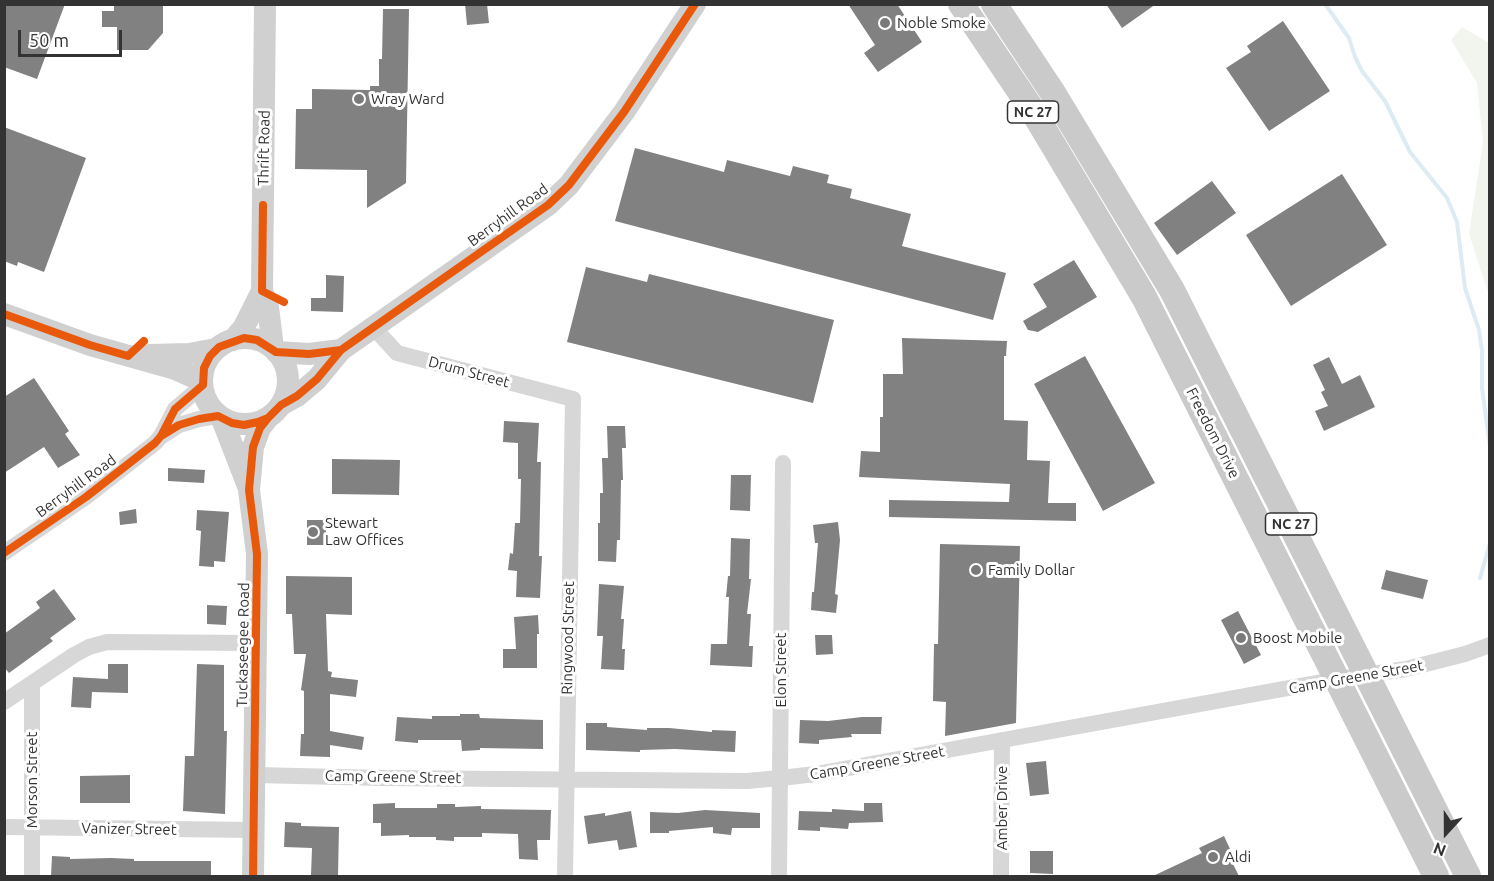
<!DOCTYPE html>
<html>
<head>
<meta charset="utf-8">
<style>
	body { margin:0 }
	#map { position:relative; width:1494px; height:881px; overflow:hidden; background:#fff; font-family:Ubuntu,sans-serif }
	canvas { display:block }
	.frame { position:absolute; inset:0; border:6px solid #333; pointer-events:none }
	.north { position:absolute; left:1416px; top:803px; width:60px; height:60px; -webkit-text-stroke:4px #fff; paint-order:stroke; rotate:201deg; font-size:16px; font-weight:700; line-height:24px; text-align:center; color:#333 }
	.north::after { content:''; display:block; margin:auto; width:21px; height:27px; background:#333; clip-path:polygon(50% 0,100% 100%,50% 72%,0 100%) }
	.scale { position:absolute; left:18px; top:30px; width:104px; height:27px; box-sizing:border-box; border:3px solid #333; border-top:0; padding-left:8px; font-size:18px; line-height:21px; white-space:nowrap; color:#333; -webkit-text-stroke:4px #fff; paint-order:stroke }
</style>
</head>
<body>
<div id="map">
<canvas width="1494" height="881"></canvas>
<div class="frame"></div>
<div class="north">N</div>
<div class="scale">50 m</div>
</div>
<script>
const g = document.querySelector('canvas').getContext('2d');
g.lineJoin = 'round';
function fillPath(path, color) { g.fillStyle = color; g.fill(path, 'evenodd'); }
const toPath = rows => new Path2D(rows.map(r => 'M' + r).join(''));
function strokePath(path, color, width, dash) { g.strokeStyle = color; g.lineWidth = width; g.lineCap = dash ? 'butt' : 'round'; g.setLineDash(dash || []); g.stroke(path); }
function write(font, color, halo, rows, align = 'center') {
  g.font = font + ' Ubuntu,sans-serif'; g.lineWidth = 6; g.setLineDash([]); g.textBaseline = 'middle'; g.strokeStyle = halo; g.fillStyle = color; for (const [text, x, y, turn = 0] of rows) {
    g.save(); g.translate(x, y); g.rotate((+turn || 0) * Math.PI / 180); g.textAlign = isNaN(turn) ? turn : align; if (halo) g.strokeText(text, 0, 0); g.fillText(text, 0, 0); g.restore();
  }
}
const green = toPath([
	[1462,27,1489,43,1489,307,1488,292,1469,234,1483,142,1477,83,1451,40]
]);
const stream = toPath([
	[1325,4,1349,38,1355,57,1362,71,1385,101,1410,152,1447,198,1457,222,1465,288,1479,330,1482,351,1482,388,1490,446],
	[1480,578,1490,543]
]);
const building = toPath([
	[4,4,65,4,37,79,4,67],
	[114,4,163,4,163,33,148,50,117,50,117,27,102,27,102,11,114,11],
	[465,4,487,4,489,23,467,25],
	[848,4,897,4,922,42,878,72,864,53,875,45],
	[1106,4,1156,4,1122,28],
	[383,9,409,9,406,183,367,208,367,170,295,169,296,109,312,109,312,89,370,90,370,86,379,86,379,59,382,59],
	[1283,21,1330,91,1269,131,1226,68,1251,52,1247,46],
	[4,127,86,158,44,272,18,262,17,266,4,261],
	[635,148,724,172,727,160,790,176,793,166,829,175,827,183,852,189,850,198,911,214,902,246,1006,273,993,320,615,221],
	[1342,174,1387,245,1291,306,1246,235],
	[1212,181,1236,213,1177,255,1154,223],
	[1074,260,1097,297,1038,332,1028,330,1023,321,1047,307,1033,284],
	[586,267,647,282,649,274,834,320,813,403,567,342],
	[326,275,344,276,343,312,311,311,311,298,326,298],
	[902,338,1007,341,1006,356,1004,356,1004,420,1028,421,1027,460,1050,461,1048,503,1076,503,1076,521,889,517,889,500,1009,502,1010,484,859,477,861,451,880,452,880,417,883,417,883,374,903,374],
	[1085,356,1155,483,1103,511,1034,384],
	[1329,357,1342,384,1360,375,1375,407,1324,431,1315,411,1328,406,1321,392,1325,390,1313,365],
	[34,378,69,431,65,434,80,455,58,468,44,447,4,473,4,397],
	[504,421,539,423,537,462,541,462,539,556,542,556,540,598,516,597,517,571,508,570,510,553,513,554,515,523,520,523,521,479,518,479,518,443,503,442],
	[607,426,625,426,626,448,622,448,623,480,621,480,620,540,617,540,616,562,598,561,598,523,600,523,600,493,603,493,602,458,608,458],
	[332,459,400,460,399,495,332,494],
	[168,468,205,470,204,483,168,481],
	[731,475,751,475,750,511,730,510],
	[136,509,137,523,120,525,119,512],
	[197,510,229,512,225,562,214,561,214,567,199,566,201,531,196,530],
	[307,520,326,520,326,545,307,545],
	[838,522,840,540,835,594,838,595,836,613,811,610,812,592,814,592,818,543,815,543,813,525],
	[731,538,750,539,749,579,751,579,747,614,751,614,749,646,753,646,752,667,710,665,711,644,727,644,729,597,726,597,728,576,730,576],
	[940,544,1020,546,1016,723,945,736,946,702,933,701,934,644,938,644],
	[1386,570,1428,580,1423,599,1381,589],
	[286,576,352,577,352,615,326,614,328,671,332,672,331,677,358,680,356,697,330,694,330,731,364,737,362,750,330,745,330,757,300,756,301,734,304,734,304,691,301,690,306,654,294,654,292,614,286,614],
	[599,584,624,586,621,619,624,619,622,649,625,649,624,670,601,669,603,636,597,636],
	[54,589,76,619,50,638,53,641,9,673,4,667,4,634,40,608,36,602],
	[207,605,227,606,226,625,207,624],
	[1238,611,1261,655,1244,664,1221,620],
	[538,615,539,634,537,634,537,668,503,668,503,649,516,649,514,617],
	[815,635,832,635,833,654,816,655],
	[108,664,128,664,128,693,92,692,91,708,71,707,73,677,108,679],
	[197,664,224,665,224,731,227,731,225,814,183,811,185,756,194,756],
	[460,714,479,714,480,718,543,720,543,749,480,748,480,750,462,751,461,740,418,740,418,743,395,741,397,717,432,719,432,716,460,716],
	[862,717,882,717,881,734,851,734,852,737,819,740,819,744,799,743,800,720,828,721],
	[586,723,607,723,607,727,647,730,647,728,669,728,712,732,712,730,736,731,735,752,675,749,640,750,640,752,586,750],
	[1046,761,1049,794,1030,796,1026,763],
	[130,775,130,803,80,803,80,776],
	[395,803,395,808,437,808,437,804,455,804,455,807,481,806,481,809,551,810,550,840,537,840,538,860,519,859,518,834,482,833,482,837,454,837,454,841,436,840,436,837,409,837,409,835,381,836,381,823,373,823,373,804],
	[864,803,882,803,883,822,849,823,848,829,820,827,820,831,798,830,799,811,832,812,832,809,864,811],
	[705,810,760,813,760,828,732,828,731,835,713,833,713,827,669,831,669,833,650,833,650,812,678,813],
	[631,811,637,847,619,850,617,840,588,844,584,816,605,813,605,816],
	[285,822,301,823,301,826,339,827,338,876,311,875,312,848,284,847],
	[1224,836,1236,862,1233,864,1239,876,1153,876,1202,853,1199,848],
	[1030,851,1053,851,1053,874,1030,873],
	[52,856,70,857,70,859,111,858,134,859,134,861,211,861,211,876,51,876]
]);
const street = toPath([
	[374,328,397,353,573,399,565,876],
	[162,436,179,425,199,419,218,416],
	[4,553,86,497,155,443,161,436,175,409,203,385],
	[4,702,74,655,89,647,107,642,256,643],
	[255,775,382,778,747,781,780,778,816,774,1338,679,1406,669,1465,654,1490,645],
	[4,827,253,830],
	[32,876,32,684],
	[779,876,783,463],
	[1001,876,1002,740]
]);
const secondary = toPath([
	[265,4,262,291,268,307,273,348],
	[4,314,90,345,175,369,202,381],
	'202 381a43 43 0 1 1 86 0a43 43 0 1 1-86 0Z',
	[233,340,244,327,262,291],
	[276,352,309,354,341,350],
	[150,355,189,354,216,349],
	[281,405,297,396,317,379,341,350,548,205,569,185,624,112,695,4],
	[222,419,248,486],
	[253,876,257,554,249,490,253,447,260,428,268,418]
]);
const primary = toPath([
	[961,4,1031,108,1144,297,1436,876],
	[994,4,1053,93,1172,290,1468,876]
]);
const cycleway = toPath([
	[263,205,262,291,284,302],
	[4,314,90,345,128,356,144,341],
	[161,436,179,425,199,419,218,416,232,423,244,425,258,422,268,418,281,405,297,396,317,379,341,350,548,205,569,185,624,112,695,4],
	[4,553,86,497,155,443,161,436,175,409,203,385,204,368,210,356,219,347,244,338,257,340,276,352,309,354,341,350],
	[253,876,257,554,249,490,253,447,260,428,268,418]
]);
const markers = [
	[885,23,6,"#7a7a7a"],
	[359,99,6,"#7a7a7a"],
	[313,532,6,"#7a7a7a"],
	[976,570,6,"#7a7a7a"],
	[1241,638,6,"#7a7a7a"],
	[1213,857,6,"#7a7a7a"]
];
const shields = [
	[1033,112,51],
	[1291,524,51]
];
const shieldNames = [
	["NC 27",1033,112],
	["NC 27",1291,524]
];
const poiNames = [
	["Noble Smoke",897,23],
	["Wray Ward",371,99],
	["Stewart",325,523],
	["Law Offices",325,540],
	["Family Dollar",988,570],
	["Boost Mobile",1253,638],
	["Aldi",1225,857]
];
const streetNames = [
	["Thrift Road",264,148,-89],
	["Berryhill Road",508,215,-36],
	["Drum Street",469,372,15],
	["Freedom Drive",1213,433,63],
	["Berryhill Road",76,486,-36],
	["Ringwood Street",568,638,-89],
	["Tuckaseegee Road",243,645,-89],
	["Elon Street",781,670,-90],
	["Camp Greene Street",1356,677,-10],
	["Camp Greene Street",877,763,-10],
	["Camp Greene Street",393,777,1],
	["Morson Street",32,780,-90],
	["Amber Drive",1002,808,-90],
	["Vanizer Street",129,829,1]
];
fillPath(green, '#f1f5ed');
strokePath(stream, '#ddebf3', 4);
fillPath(building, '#818181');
strokePath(street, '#d7d7d7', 16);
strokePath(secondary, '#d0d0d0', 22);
strokePath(primary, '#cacaca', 26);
strokePath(cycleway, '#e8590c', 8);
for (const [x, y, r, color] of markers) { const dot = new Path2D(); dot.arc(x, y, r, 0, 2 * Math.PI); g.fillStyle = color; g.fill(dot); strokePath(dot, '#fff', 2); }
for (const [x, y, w] of shields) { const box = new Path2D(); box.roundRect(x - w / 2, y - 11, w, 22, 4.5); g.fillStyle = '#fff'; g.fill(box); strokePath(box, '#333', 1.5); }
write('bold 14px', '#333', null, shieldNames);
write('15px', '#333', '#fff', poiNames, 'left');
write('15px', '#333', '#fff', streetNames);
</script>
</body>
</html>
